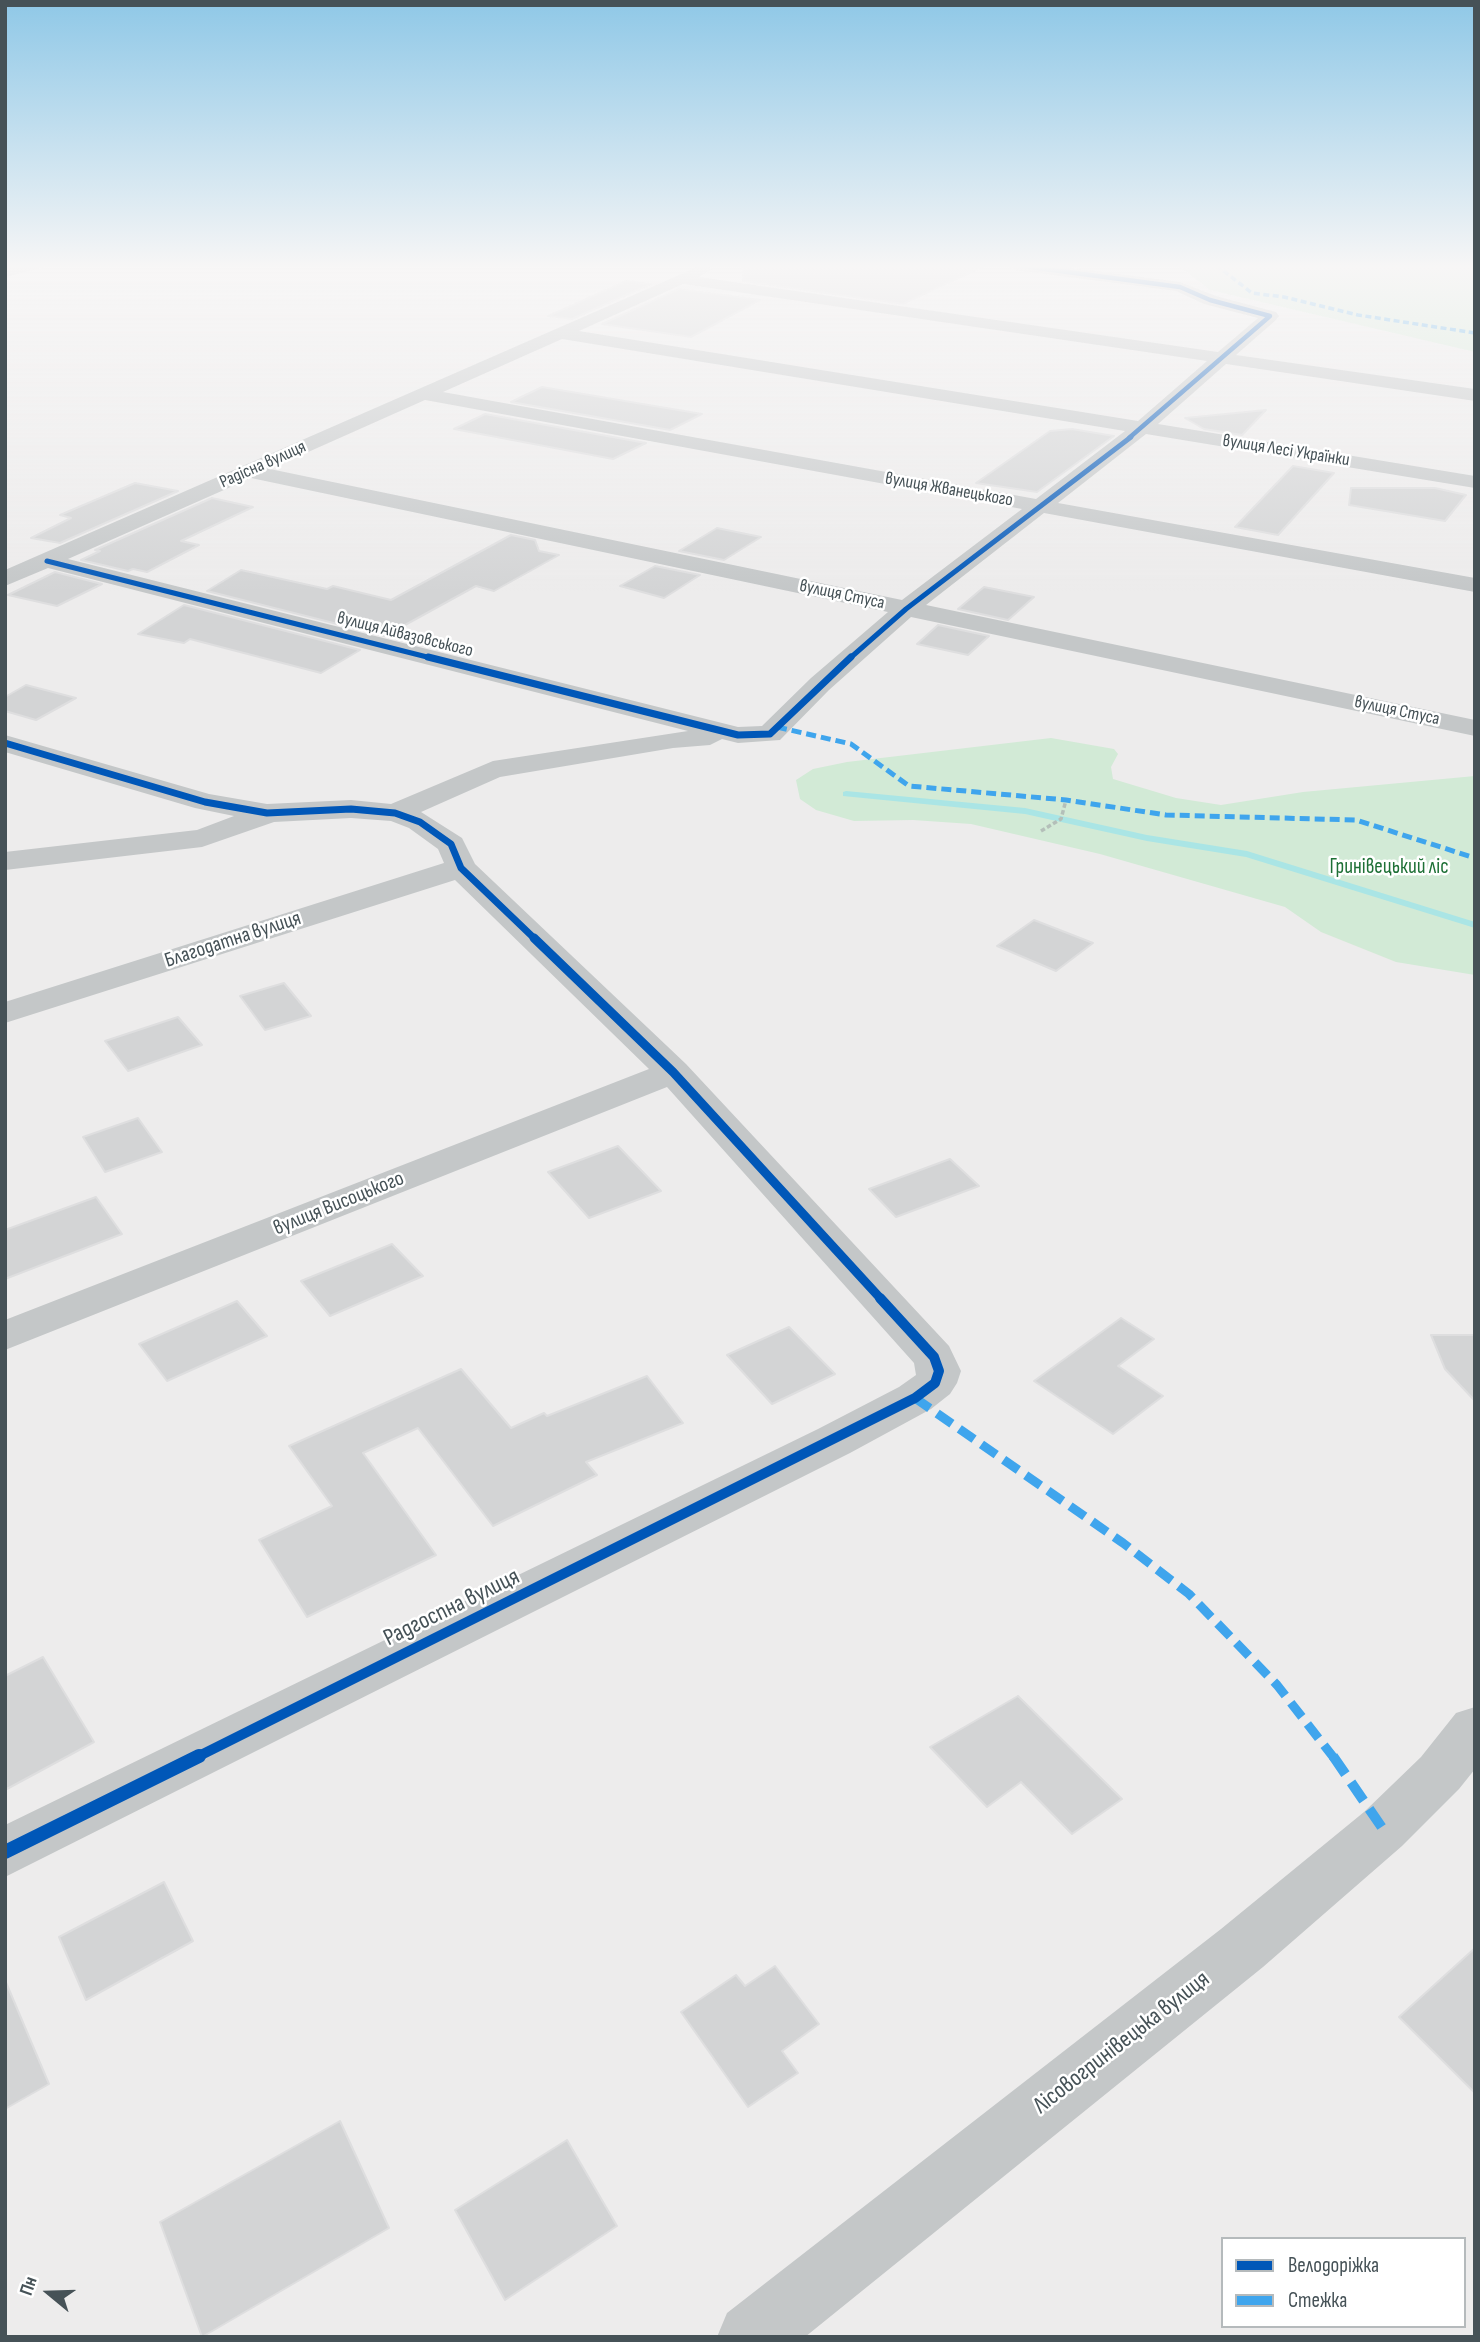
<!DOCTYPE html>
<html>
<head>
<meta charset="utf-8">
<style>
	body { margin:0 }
	#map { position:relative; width:1480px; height:2342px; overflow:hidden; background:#edecec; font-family:"Sofia Sans Condensed",sans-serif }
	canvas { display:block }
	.frame { position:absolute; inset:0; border:7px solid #465257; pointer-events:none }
	.legend { position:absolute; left:1221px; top:2237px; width:245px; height:91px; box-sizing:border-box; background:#fff; border:2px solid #b5babc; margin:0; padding:9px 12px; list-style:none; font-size:21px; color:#465257 }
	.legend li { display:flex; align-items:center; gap:14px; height:35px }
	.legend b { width:35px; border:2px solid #b5babc }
	.north { position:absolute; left:14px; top:2258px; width:70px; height:70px; -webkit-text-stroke:5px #fff; paint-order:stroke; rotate:289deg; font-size:19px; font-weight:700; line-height:28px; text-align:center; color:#465257 }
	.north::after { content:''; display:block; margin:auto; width:24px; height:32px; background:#465257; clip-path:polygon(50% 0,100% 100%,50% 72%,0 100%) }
</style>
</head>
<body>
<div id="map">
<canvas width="1480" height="2342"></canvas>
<div class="frame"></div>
<ul class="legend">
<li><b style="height:9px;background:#0057b8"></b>Велодоріжка</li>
<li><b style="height:9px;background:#3fa5ed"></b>Стежка</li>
</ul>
<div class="north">Пн</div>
</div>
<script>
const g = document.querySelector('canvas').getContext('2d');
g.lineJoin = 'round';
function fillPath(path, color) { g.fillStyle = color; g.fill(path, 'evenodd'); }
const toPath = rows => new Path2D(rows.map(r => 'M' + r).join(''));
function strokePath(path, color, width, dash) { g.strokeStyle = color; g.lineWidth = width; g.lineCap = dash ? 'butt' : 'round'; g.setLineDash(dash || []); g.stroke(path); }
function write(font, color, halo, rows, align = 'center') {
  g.font = font + ' "Sofia Sans Condensed",sans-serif'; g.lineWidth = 5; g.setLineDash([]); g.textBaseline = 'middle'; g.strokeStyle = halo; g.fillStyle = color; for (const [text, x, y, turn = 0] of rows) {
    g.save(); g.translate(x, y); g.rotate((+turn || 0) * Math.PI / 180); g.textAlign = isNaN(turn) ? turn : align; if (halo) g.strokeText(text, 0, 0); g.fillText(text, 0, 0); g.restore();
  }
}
const green = toPath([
	[1178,265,1475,265,1475,352,1210,290],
	[1051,738,1114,749,1118,754,1111,767,1113,779,1176,798,1221,805,1303,792,1475,776,1475,975,1396,962,1321,932,1285,907,1100,854,971,824,913,820,854,821,816,810,800,799,796,780,813,769,847,762]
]);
const stream = toPath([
	[846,791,1025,808,1147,835,1247,851,1475,922,1475,928,1246,857,1147,841,1025,814,843,796,843,792,846,791]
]);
const building = toPath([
	[744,265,986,265,903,304,743,281,744,265],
	[626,281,651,284,572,319,548,316,626,281],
	[679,289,760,300,691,337,602,324,679,289],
	[542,387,702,414,670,430,511,402,542,387],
	[1266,410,1242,435,1204,429,1185,418,1266,410],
	[485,414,646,443,613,459,454,429,485,414],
	[1072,429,1114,436,1037,492,976,483,1050,431,1072,429],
	[1293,466,1334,473,1278,535,1235,527,1293,466],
	[135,483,178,491,60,543,31,538,71,518,60,515,135,483],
	[1351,488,1435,488,1466,495,1445,521,1349,505,1351,488],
	[212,498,253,507,181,541,199,545,147,572,133,569,128,571,81,560,100,551,95,550,212,498],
	[717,528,761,537,724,560,679,551,717,528],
	[511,535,535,540,539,551,559,555,494,591,476,586,385,636,207,591,241,570,327,589,333,586,391,600,511,535],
	[655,566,700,575,664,598,620,586,655,566],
	[55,572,102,584,57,606,8,595,55,572],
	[984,587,1034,597,1008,620,958,609,984,587],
	[184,605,360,650,321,673,190,639,184,643,138,634,184,605],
	[938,625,989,636,968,655,917,644,938,625],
	[26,685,76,698,36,720,5,711,5,697,26,685],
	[1034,920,1093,943,1056,971,997,946,1034,920],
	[284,983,311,1016,265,1030,240,996,284,983],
	[178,1017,202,1045,128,1071,105,1041,178,1017],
	[138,1118,162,1152,105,1172,83,1137,138,1118],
	[618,1146,661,1191,589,1218,548,1172,618,1146],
	[950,1159,979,1186,896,1217,869,1189,950,1159],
	[96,1197,122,1234,5,1279,5,1230,96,1197],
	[392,1244,423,1276,330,1316,301,1281,392,1244],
	[237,1301,267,1336,167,1381,139,1344,237,1301],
	[1121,1318,1154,1339,1118,1366,1163,1396,1113,1434,1034,1381,1121,1318],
	[789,1327,835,1374,772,1404,727,1355,789,1327],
	[1431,1335,1475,1335,1475,1401,1445,1369,1431,1335],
	[461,1369,511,1428,544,1413,547,1416,647,1376,683,1423,586,1462,597,1475,493,1526,418,1428,363,1453,436,1555,307,1617,259,1540,332,1506,289,1446,461,1369],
	[43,1657,94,1742,5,1790,5,1676,43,1657],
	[1018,1696,1122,1799,1072,1834,1021,1782,987,1807,930,1747,1018,1696],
	[164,1882,193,1941,86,2000,59,1937,164,1882],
	[1475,1948,1475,2093,1399,2017,1475,1948],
	[775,1966,819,2024,782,2051,798,2073,748,2107,681,2012,736,1975,745,1986,775,1966],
	[5,1980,49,2084,5,2109,5,1980],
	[340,2121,389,2228,202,2337,160,2222,340,2121],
	[567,2140,617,2226,505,2300,455,2210,567,2140]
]);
const path = toPath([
	[1041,831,1061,819,1066,800]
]);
const minor = toPath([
	[17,265,44,265,42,268,5,277,5,267,17,265],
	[702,265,712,269,699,277,1218,352,1258,318,1204,304,1176,291,1015,270,1007,265,1048,265,1180,282,1216,296,1276,312,1279,316,1276,320,1236,355,1475,389,1475,401,1226,364,1158,424,1475,476,1475,488,1146,434,1058,503,1475,578,1475,592,1044,513,926,605,1475,720,1475,736,911,617,829,690,780,740,738,743,722,739,710,745,673,748,500,777,421,812,462,838,475,864,686,1064,949,1346,961,1371,957,1383,950,1394,931,1409,850,1453,5,1877,5,1825,818,1429,899,1387,916,1375,914,1363,667,1087,5,1350,5,1320,649,1069,455,880,5,1023,5,1002,444,863,438,849,409,828,391,821,351,818,274,822,202,847,5,870,5,852,197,830,234,816,195,808,5,752,5,735,209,794,267,804,351,800,391,804,493,761,688,731,48,568,5,586,5,570,702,265],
	[683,284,1207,361,1138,421,579,331,683,284],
	[562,339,1125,431,1036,499,443,392,562,339],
	[425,400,1022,509,902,600,270,469,425,400],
	[251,478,888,612,811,678,762,726,738,727,68,559,251,478],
	[1475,1707,1475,1769,1459,1789,1402,1846,1263,1967,805,2337,717,2337,727,2313,1221,1929,1364,1812,1421,1757,1456,1713,1475,1707]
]);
const quietFar3 = toPath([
	[1216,265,1252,293,1284,297,1358,315,1475,333]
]);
const quietFar2 = toPath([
	[777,727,851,744,909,786,1066,800,1166,815,1356,820,1475,858]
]);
const quietFar1 = toPath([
	[915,1398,1123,1543,1189,1594,1277,1685,1334,1758]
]);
const quiet = toPath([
	[1333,1756,1383,1829]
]);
const cyclewayFar5 = toPath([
	[1015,265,1180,287,1210,300,1270,316,1129,438]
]);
const cyclewayFar4 = toPath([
	[47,561,435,659],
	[849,659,906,609,1131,437]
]);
const cyclewayFar3 = toPath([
	[428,657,738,735,770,734,851,657],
	[5,743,205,802,267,813,351,809,395,813,420,822,451,844,461,868,536,940]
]);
const cyclewayFar2 = toPath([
	[534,938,673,1072,881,1299]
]);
const cyclewayFar1 = toPath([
	[195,1758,915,1398,935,1383,939,1371,934,1357,880,1298]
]);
const cycleway = toPath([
	[5,1852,199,1756]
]);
const farStreetnames = [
	["вулиця Лесі Українки",1286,451,9],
	["Радісна вулиця",263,465,-24],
	["вулиця Жванецького",949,490,10],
	["вулиця Стуса",842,595,12],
	["вулиця Айвазовського",405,635,14],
	["вулиця Стуса",1397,711,12]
];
const parkNames = [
	["Гринівецький ліс",1389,868]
];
const streetNames = [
	["Благодатна вулиця",233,940,-18],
	["вулиця Висоцького",339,1204,-22]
];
const nearStreetnames = [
	["Радгоспна вулиця",452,1608,-26],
	["Лісовогринівецька вулиця",1122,2043,-38]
];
fillPath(green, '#d2ead6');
fillPath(stream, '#aae5e5');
fillPath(building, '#d3d4d5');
strokePath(building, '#dededf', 2);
strokePath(path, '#b4bfb9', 3.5, [4.5, 2.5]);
fillPath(minor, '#c4c7c8');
strokePath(quietFar3, '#3fa5ed', 3.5, [6, 3.5]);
strokePath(quietFar2, '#3fa5ed', 5, [10, 5]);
strokePath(quietFar1, '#3fa5ed', 9, [18, 9]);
strokePath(quiet, '#3fa5ed', 10, [22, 10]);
strokePath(cyclewayFar5, '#0057b8', 4.5);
strokePath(cyclewayFar4, '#0057b8', 5);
strokePath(cyclewayFar3, '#0057b8', 7);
strokePath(cyclewayFar2, '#0057b8', 9);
strokePath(cyclewayFar1, '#0057b8', 10);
strokePath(cycleway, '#0057b8', 14);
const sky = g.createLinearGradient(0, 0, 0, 593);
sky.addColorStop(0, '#8fc8e7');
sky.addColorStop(0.45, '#f7f6f6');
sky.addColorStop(1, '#f7f6f600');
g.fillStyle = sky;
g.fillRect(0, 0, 1480, 593);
write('18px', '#465257', '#fff', farStreetnames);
write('21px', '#1e7036', '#fff', parkNames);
write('21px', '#465257', '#fff', streetNames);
write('24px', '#465257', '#fff', nearStreetnames);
</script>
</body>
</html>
